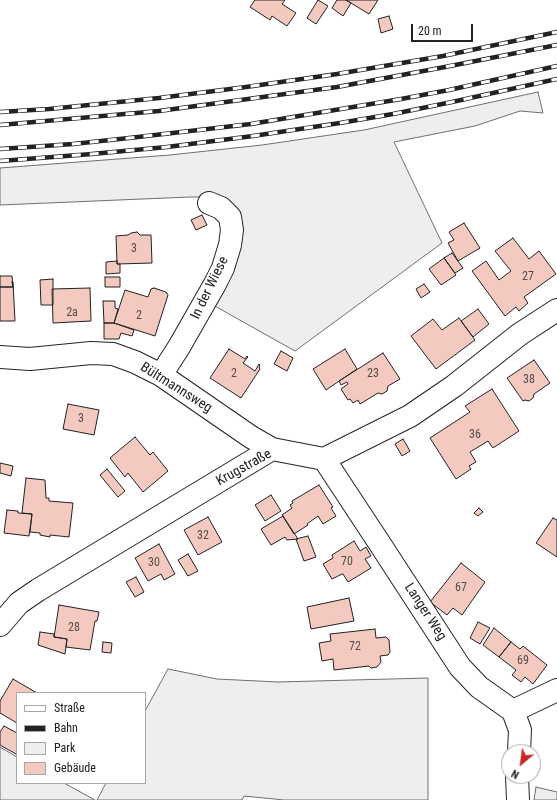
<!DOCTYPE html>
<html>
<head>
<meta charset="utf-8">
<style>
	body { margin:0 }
	#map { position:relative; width:557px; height:800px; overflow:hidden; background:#fff; font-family:"Roboto Condensed",sans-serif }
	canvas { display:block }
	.legend { position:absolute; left:16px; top:692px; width:130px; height:92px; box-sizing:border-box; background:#fff; border:1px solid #a7a7a7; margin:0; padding:5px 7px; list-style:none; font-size:12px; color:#222 }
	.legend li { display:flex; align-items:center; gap:8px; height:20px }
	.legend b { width:20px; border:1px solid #a7a7a7 }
	.north { position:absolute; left:501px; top:744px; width:40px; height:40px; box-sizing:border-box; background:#fff; border:1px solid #a7a7a7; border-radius:50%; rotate:209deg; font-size:11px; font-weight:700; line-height:16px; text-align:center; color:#222 }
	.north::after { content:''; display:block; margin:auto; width:14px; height:18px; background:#c62828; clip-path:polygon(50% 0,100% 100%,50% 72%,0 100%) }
	.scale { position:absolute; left:411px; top:24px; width:62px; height:18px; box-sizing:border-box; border:2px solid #222; border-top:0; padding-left:5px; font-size:12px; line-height:14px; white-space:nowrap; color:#222; -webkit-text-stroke:3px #fff; paint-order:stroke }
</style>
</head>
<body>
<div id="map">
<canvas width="557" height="800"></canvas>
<ul class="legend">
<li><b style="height:5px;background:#fff"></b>Straße</li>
<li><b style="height:5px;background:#222"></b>Bahn</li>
<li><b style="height:11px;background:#eee"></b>Park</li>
<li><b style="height:11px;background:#f3c9c0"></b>Gebäude</li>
</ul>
<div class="north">N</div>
<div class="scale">20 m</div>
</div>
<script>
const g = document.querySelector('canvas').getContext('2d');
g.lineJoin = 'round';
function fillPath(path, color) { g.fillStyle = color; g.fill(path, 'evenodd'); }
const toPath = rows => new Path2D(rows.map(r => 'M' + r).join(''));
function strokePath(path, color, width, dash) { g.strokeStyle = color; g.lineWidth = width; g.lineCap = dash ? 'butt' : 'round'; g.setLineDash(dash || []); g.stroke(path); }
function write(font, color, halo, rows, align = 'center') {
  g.font = font + ' "Roboto Condensed",sans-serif'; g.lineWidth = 3; g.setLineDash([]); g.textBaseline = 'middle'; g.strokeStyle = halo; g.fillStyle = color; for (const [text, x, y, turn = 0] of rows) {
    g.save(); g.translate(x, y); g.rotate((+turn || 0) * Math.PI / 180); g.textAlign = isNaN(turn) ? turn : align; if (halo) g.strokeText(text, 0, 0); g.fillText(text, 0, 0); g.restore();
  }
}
const green = toPath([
	[538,92,543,113,520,111,475,126,394,142,442,243,295,351,213,305,238,244,212,197,190,197,0,205,0,168,170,155,262,145,364,130,538,92],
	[168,669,217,679,278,682,428,678,428,800,284,800,244,796,242,800,97,800,106,783,145,783,145,711,168,669],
	[0,747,17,757,17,783,64,783,95,800,0,800,0,747]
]);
const parking = toPath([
	[536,787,557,792,557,800,534,800,536,787]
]);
const building = toPath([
	[255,0,285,0,282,4,296,13,287,26,272,16,270,20,250,7,255,0],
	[318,0,328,6,316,24,307,18,318,0],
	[337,0,346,0,351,3,343,16,332,8,337,0],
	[346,0,378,0,369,14,346,0],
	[389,16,393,29,381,33,378,19,389,16],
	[202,215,207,225,196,230,191,220,202,215],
	[464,223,480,248,458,261,448,243,454,240,449,232,464,223],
	[137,232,140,235,151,235,152,263,117,264,116,236,128,235,131,233,137,232],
	[513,238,529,259,539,251,556,274,524,297,528,303,519,311,516,307,505,316,472,271,486,261,499,280,511,271,495,251,513,238],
	[452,253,463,268,455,273,444,258,452,253],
	[444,258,456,275,441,285,429,269,444,258],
	[117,261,117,264,120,264,120,273,106,274,106,262,117,261],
	[0,276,12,276,13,287,0,287,0,276],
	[105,277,120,277,120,287,105,287,105,277],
	[53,279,53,305,41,305,40,280,53,279],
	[12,282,13,282,15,321,0,321,0,287,13,287,12,282],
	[424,284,430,292,421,298,416,289,424,284],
	[90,288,91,321,53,323,52,289,90,288],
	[154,288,166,292,168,295,155,336,114,323,125,290,148,297,151,289,154,288],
	[103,301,115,301,115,308,118,309,114,323,104,323,103,301],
	[478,309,489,324,473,337,461,321,478,309],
	[459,318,475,340,436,369,411,336,433,319,442,330,459,318],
	[104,323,114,323,134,330,132,336,121,333,119,339,104,339,104,323],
	[229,349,245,359,247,356,248,357,243,363,255,371,259,364,260,365,259,367,260,369,241,398,210,378,229,349],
	[345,349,357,369,326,390,313,369,345,349],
	[281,351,293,358,287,371,274,364,281,351],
	[383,353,400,379,388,386,387,391,382,394,378,393,360,404,358,400,353,403,350,399,348,400,341,389,348,384,347,382,341,385,339,381,383,353],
	[534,360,550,383,534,394,533,398,529,401,525,400,523,401,507,378,534,360],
	[492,389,519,431,493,448,488,441,470,452,476,462,469,466,471,469,456,479,430,438,470,412,465,406,492,389],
	[68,404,99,410,94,435,63,429,68,404],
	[135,437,150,455,153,452,168,471,143,492,128,473,125,477,110,458,135,437],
	[403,439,410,451,402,456,395,444,403,439],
	[0,463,13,466,11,476,0,473,0,463],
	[107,469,125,491,118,497,100,475,107,469],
	[26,478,45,480,46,498,49,498,49,501,73,503,69,537,50,535,50,537,40,535,40,533,30,532,32,514,22,513,26,478],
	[319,485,333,507,331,508,336,516,323,524,318,516,307,524,308,525,294,534,282,515,292,508,290,505,293,503,292,501,319,485],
	[271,495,281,511,265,521,255,505,271,495],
	[479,508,483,512,478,516,474,513,479,508],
	[7,510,18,511,18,513,32,514,29,536,4,533,7,510],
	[283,516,298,539,287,540,285,537,271,545,261,529,283,516],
	[208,517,222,542,198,555,184,530,208,517],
	[553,518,557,520,557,557,536,543,553,518],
	[308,536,316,557,304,561,296,539,308,536],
	[354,541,360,551,366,547,371,556,365,559,371,568,348,582,343,574,342,574,332,579,323,564,333,558,332,555,354,541],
	[159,544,175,574,164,580,161,574,148,581,135,558,159,544],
	[188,554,198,571,188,576,178,560,188,554],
	[461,563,485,582,462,615,453,608,447,615,430,602,461,563],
	[136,577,144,592,135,597,126,582,136,577],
	[349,598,354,621,311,629,307,607,349,598],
	[59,605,99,612,97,621,95,621,90,650,66,647,67,639,54,637,59,605],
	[478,622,490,628,480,644,470,638,478,622],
	[494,628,511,642,499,657,483,645,494,628],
	[375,629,376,638,386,637,389,640,390,652,388,655,380,656,381,662,377,667,371,668,369,666,334,670,333,659,322,661,319,643,331,641,330,634,375,629],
	[40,632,54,634,54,637,67,639,65,654,38,645,40,632],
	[103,642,112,643,111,653,102,652,103,642],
	[511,642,520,649,523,646,547,665,533,684,525,677,521,682,512,675,516,670,499,657,511,642],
	[13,679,37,693,17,693,17,723,0,713,0,701,13,679],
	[4,726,17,733,17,752,16,754,0,745,0,732,4,726]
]);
const minor = toPath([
	[0,357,30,359,91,353,113,354,135,362,161,375,251,437,272,449],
	[161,375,179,347,215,284,223,268,230,245,232,230,230,217,221,208,209,203],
	[324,459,378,541,460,667,479,687,513,711],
	[0,625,19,603,38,590,272,449,324,459,410,416,454,386,520,334,557,310],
	[513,711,557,690],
	[513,711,520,730,519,752],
	[517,776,518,800]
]);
const rail = toPath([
	[0,112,49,109,159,98,246,87,337,74,443,56,557,32],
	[0,125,159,111,337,87,445,67,557,45],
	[0,149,73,144,129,138,251,124,401,99,449,90,557,66],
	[0,161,92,154,167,147,253,136,340,123,393,114,452,102,557,79]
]);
const numberNames = [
	["3",134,249],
	["27",528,277],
	["2a",72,313],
	["2",139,316],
	["2",234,374],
	["23",373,374],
	["38",529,380],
	["3",81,419],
	["36",475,435],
	["32",203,536],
	["70",347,562],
	["30",154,563],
	["67",461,588],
	["28",74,628],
	["72",355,647],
	["69",523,661]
];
const streetNames = [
	["In der Wiese",210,288,-64],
	["Bültmannsweg",176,388,32],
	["Krugstraße",244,468,-29],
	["Langer Weg",425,612,57]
];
fillPath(green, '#eee');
strokePath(green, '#6f6f6f', 1);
fillPath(parking, '#ededed');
strokePath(parking, '#6f6f6f', 1);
fillPath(building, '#f3c9c0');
strokePath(building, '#222', 1);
strokePath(minor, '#222', 24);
strokePath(minor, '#fff', 22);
strokePath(rail, '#222', 4.5);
strokePath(rail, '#fff', 3, [9]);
write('12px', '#564c4a', null, numberNames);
write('14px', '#222', '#fff', streetNames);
</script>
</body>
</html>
